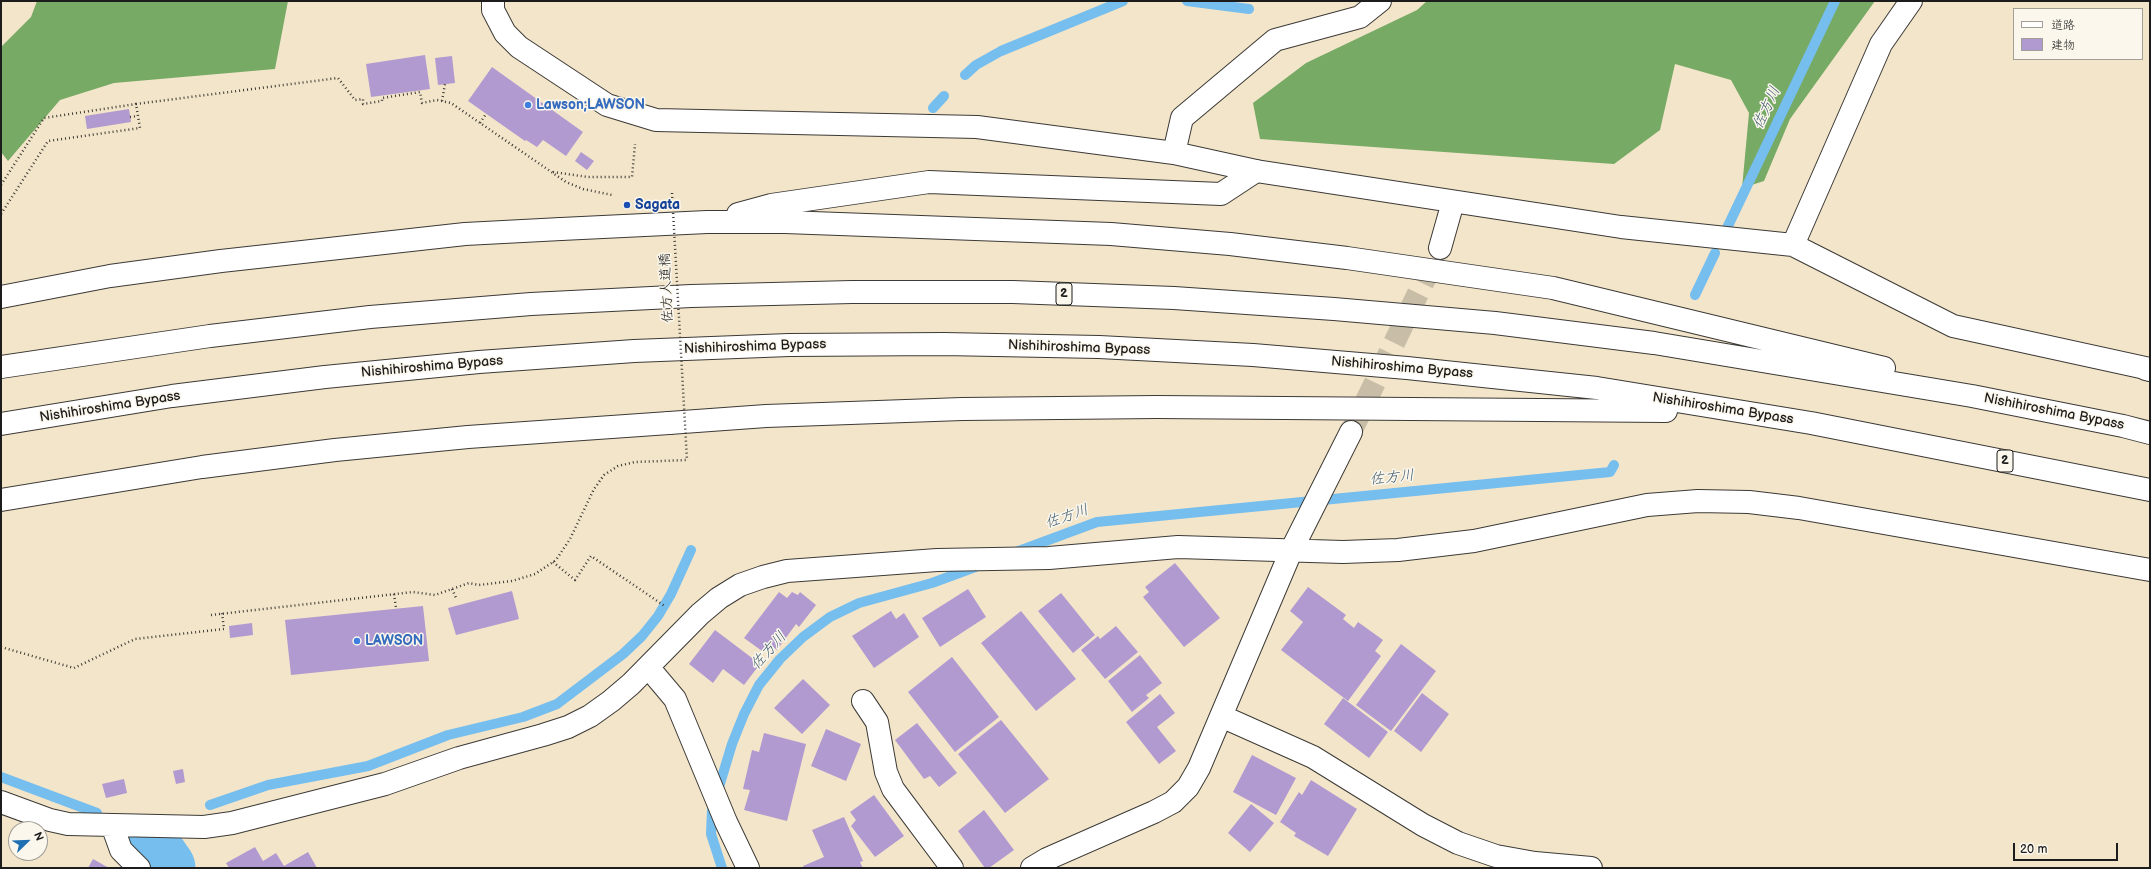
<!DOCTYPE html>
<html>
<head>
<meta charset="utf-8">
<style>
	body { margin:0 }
	#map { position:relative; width:2151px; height:869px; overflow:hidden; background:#f3e5ca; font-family:"Balsamiq Sans","Klee One",sans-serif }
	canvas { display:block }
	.frame { position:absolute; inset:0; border:2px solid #1c1c1c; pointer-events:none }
	.legend { position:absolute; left:2013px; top:8px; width:130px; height:52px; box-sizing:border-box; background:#fbf7ec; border:1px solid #a29f99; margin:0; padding:5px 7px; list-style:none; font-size:12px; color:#1c1c1c }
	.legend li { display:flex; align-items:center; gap:8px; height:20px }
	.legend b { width:20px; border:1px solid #a29f99 }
	.north { position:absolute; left:8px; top:821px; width:40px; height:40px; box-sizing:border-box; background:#fbf7ec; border:1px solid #a29f99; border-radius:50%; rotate:67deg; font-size:11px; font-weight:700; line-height:16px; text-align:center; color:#1c1c1c }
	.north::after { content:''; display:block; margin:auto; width:14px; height:18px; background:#1f6fb2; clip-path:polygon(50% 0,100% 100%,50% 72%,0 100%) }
	.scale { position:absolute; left:2013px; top:843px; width:105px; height:18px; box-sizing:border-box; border:2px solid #1c1c1c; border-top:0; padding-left:5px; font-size:12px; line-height:14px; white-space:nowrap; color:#1c1c1c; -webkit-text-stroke:3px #fbf7ec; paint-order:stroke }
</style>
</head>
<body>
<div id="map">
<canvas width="2151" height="869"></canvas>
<div class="frame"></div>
<ul class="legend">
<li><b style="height:5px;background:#fff"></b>道路</li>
<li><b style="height:11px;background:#b19ad0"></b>建物</li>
</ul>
<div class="north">N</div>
<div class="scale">20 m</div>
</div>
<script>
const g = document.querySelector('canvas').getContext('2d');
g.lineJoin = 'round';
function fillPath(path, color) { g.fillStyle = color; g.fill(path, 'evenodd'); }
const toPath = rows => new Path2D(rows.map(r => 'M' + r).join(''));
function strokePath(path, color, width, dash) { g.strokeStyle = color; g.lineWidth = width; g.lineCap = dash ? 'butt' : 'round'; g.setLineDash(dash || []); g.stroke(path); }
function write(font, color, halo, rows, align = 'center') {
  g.font = font + ' "Balsamiq Sans","Klee One",sans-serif'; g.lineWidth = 3; g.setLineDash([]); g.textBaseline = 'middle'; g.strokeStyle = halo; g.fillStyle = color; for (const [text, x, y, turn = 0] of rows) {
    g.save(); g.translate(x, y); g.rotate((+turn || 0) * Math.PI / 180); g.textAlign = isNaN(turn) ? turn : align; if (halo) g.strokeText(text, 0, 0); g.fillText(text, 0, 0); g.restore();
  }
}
const forest = toPath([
	[37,1,288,1,275,69,114,83,60,100,8,161,1,152,1,47,31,17],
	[1427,1,1875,1,1790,119,1764,181,1742,188,1749,113,1731,80,1675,64,1660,130,1614,164,1260,139,1253,103,1306,63,1417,10]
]);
const stream = toPath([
	[1187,1,1249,9],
	[965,75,976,65,1001,51,1123,1],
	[933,108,944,96],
	[1727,228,1835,1],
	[1695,295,1715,253],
	[1016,552,1097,522,1610,472,1614,465],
	[1,777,97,813],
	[210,805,268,785,368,766,448,735,523,717,557,704,623,654,642,636,658,616,671,594,691,550],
	[166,868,166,862,177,844],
	[722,868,711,834,712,810,732,744,744,714,759,685,780,659,803,637,830,617,859,603,932,583,978,566]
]);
const river = toPath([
	[152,851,164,868]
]);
const building = toPath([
	[425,55,430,89,371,97,366,64],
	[452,56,455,83,438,85,435,58],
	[492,67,583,132,566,156,543,140,537,147,526,140,525,141,468,101],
	[129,109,131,122,87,129,85,116],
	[581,152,594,161,587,170,575,161],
	[1175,563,1220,618,1184,647,1143,597,1149,592,1145,587],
	[1308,587,1346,615,1343,619,1354,628,1358,622,1383,640,1375,651,1381,656,1348,701,1281,650,1303,622,1290,611],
	[968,589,986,617,940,647,922,618],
	[512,591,519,619,456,635,448,608],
	[779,592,787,598,792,592,798,595,800,592,816,605,799,627,796,624,777,650,768,643,762,651,744,638],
	[1061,593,1095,635,1073,653,1038,611],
	[423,606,429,661,291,675,285,620],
	[891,611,896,619,904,613,919,637,874,668,852,636],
	[1021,611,1076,679,1036,711,981,643],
	[252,623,253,635,230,638,229,626],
	[1116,626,1138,652,1105,679,1081,650,1098,636,1100,639],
	[715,630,760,664,744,685,723,669,713,683,689,664],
	[1401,644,1436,671,1391,731,1356,705],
	[1140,655,1162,683,1146,695,1149,698,1132,712,1108,681],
	[952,657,999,717,955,752,908,692],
	[803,679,830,705,802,734,774,708],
	[1422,693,1449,714,1421,752,1394,731],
	[1160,694,1175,713,1157,727,1176,751,1159,764,1126,722],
	[1343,698,1388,732,1369,758,1324,724],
	[1001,720,1049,779,1005,813,958,754],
	[917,723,957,773,939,787,930,776,924,779,895,740],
	[826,729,861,744,846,781,811,766],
	[764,733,806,744,787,821,744,810,750,790,743,789,752,750,759,752],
	[1252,755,1296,778,1276,815,1233,792],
	[183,769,185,782,176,784,173,771],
	[124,779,127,793,106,798,102,784],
	[1311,780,1357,809,1328,856,1294,836,1296,833,1280,822,1299,792,1302,795],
	[874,795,904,836,875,857,851,826,856,820,850,812],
	[1251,804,1274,823,1250,852,1228,833],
	[984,810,1014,850,989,868,985,868,958,831],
	[844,817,863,861,860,862,863,868,804,868,803,866,824,857,812,830],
	[255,847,263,861,276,853,284,866,308,852,317,868,229,868,226,863],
	[93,859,109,868,88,868]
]);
const minorTunnel = toPath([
	[1351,432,1440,248]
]);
const path = toPath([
	[442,101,445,84],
	[130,117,138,116],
	[480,123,486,114],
	[553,172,588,177,632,177,635,144],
	[1,185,44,118,136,104],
	[1,214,48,141,140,128,136,104,338,78,355,100,363,99,363,104,382,101,382,98,420,92,422,103,437,100,451,103,566,182,583,189,612,195],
	[553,562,575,580,591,556,666,607],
	[452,589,457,600],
	[394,594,396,608],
	[211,615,413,592,435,595,469,583,479,585,512,581,535,574,556,560,570,539,594,489,604,475,618,466,635,462,687,460],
	[1,647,74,668,135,639,224,629,222,613]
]);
const minor = toPath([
	[493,1,493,10,505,33,519,47,607,105,656,120,977,127,1174,153,1256,171,1621,227,1793,245,1953,326,2150,369],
	[1174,153,1182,118,1275,40,1360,17,1380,1],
	[1793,245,1881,44,1911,1],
	[1440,248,1453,202],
	[1,297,110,276,221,261,465,234,561,229],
	[1,500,202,467,335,450,468,437,669,423],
	[648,667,675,699,726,822,748,868],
	[863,701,877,722,886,772,893,789,952,868],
	[1221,716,1313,757,1423,825,1458,843,1496,856,1535,863,1591,868],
	[1,802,50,820,68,824,204,827,232,823,385,784,459,758,543,735,568,727,590,716,611,701,631,684,700,614,719,598,740,585,763,577,787,571,937,560,1049,558,1178,547,1343,552,1398,550,1474,541,1647,505,1698,501,1749,502,1799,508,2150,570],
	[112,825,121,850,139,868],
	[1032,868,1047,859,1154,812,1173,802,1188,787,1199,768,1292,549,1351,432]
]);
const highway = toPath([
	[738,214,771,205,929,182,1221,194,1256,171],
	[561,229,707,222,785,222,1111,234,1230,244,1347,258,1553,288,1884,368],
	[1,367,210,336,370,317,531,304,691,296,852,292,1013,292,1174,298,1334,309,1495,323,1654,343,1972,396,2123,426,2150,433],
	[2146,369,2150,370],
	[669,423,766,416,962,409,1157,407,1666,411],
	[1,424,172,396,325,377,479,362,634,351,789,345,944,344,1099,347,1253,355,1407,368,1597,388,1811,423,2150,490]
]);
const pathBridge = toPath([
	[672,193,687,460]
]);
const markers = [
	[528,105,4,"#3f7fe0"],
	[627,205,4,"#1a4fb4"],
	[357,641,4,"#3f7fe0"]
];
const shields = [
	[1064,294,16],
	[2005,461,16]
];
const shieldNames = [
	["2",1064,294],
	["2",2005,461]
];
const shopNames = [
	["Lawson;LAWSON",536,105],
	["LAWSON",365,641]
];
const transitNames = [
	["Sagata",635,205]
];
const streetNames = [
	["佐方人道橋",667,288,-93],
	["Nishihiroshima Bypass",755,347,-2],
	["Nishihiroshima Bypass",1079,348,2],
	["Nishihiroshima Bypass",432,367,-5],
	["Nishihiroshima Bypass",1402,368,5],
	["Nishihiroshima Bypass",110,407,-9],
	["Nishihiroshima Bypass",1723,409,9],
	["Nishihiroshima Bypass",2054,412,11]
];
const waterNames = [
	["佐方川",1767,108,-65],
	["佐方川",1392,478,-6],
	["佐方川",1067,517,-19],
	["佐方川",769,651,-48]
];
fillPath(forest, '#77aa65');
strokePath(stream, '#75beee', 10);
strokePath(river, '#75beee', 63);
fillPath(building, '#b19ad0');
strokePath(minorTunnel, '#c8bda7', 22, [22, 11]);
strokePath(minor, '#3c3a36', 24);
strokePath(highway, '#3c3a36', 24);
strokePath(path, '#3c3a36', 2.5, [1, 3]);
strokePath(minor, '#fff', 22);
strokePath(highway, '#fff', 22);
strokePath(pathBridge, '#3c3a36', 2.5, [1, 3]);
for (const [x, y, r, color] of markers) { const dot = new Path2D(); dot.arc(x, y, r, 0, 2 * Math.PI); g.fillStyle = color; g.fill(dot); strokePath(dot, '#fbf7ec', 1.5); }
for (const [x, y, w] of shields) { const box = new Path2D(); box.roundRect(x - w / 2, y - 11, w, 22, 3); g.fillStyle = '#fbf7ec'; g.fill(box); strokePath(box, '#1c1c1c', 1); }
write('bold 13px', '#1c1c1c', null, shieldNames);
write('bold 14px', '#366cbe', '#fbf7ec', shopNames, 'left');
write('bold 14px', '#164399', '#fbf7ec', transitNames, 'left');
write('14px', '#1c1c1c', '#fbf7ec', streetNames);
write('italic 15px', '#405d70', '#fbf7ec', waterNames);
</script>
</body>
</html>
